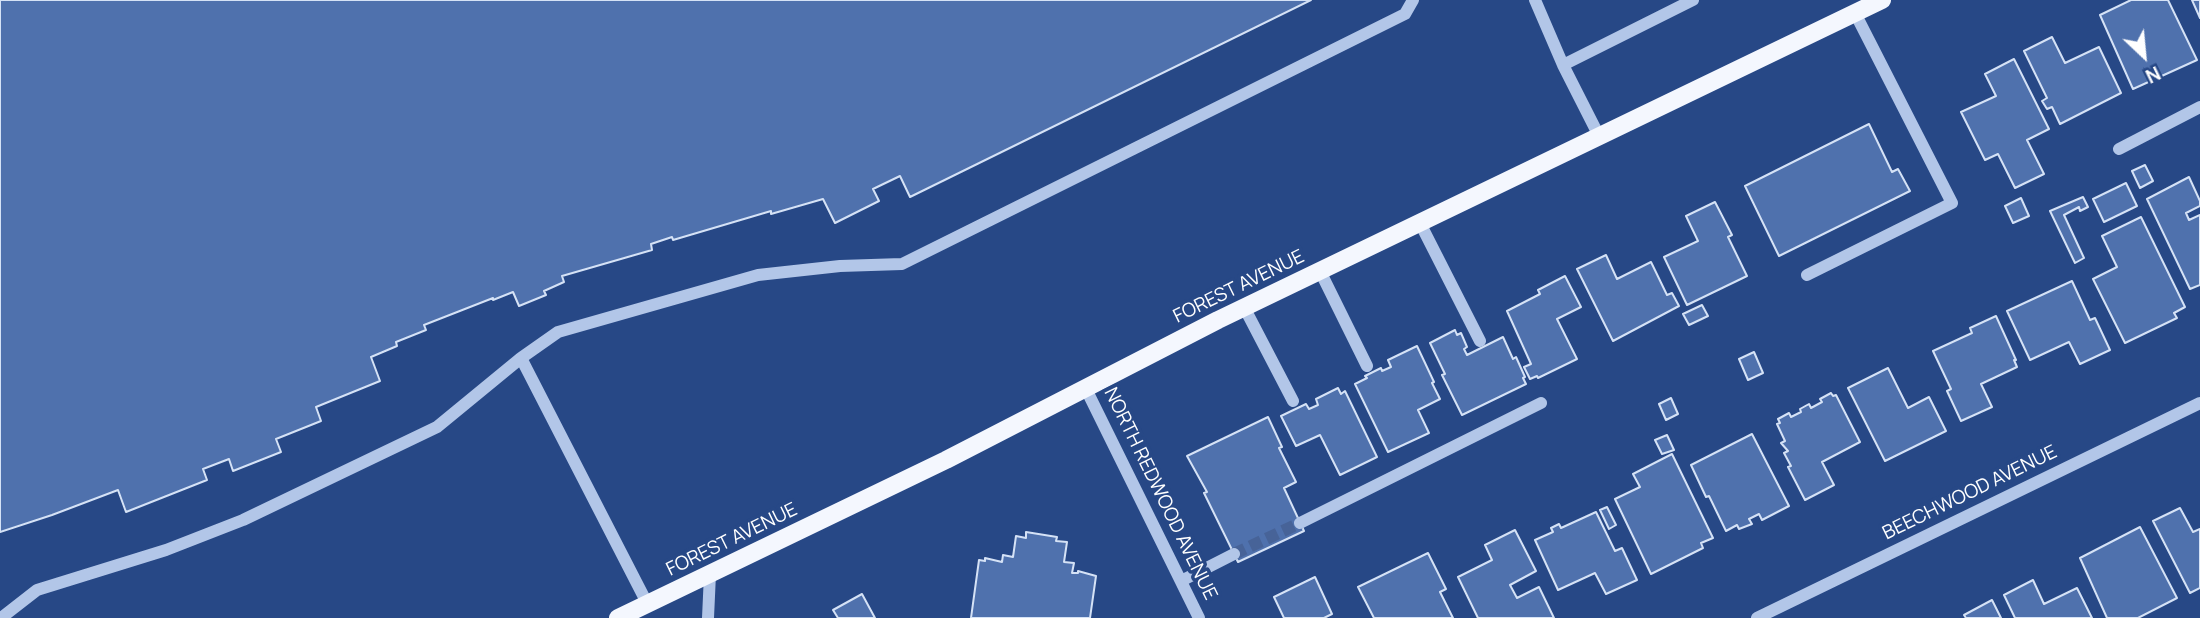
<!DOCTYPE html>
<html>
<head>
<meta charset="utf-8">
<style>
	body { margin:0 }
	#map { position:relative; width:2200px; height:618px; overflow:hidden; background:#274886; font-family:Manrope,sans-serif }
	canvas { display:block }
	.north { position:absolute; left:2109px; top:21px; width:70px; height:70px; -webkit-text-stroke:5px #274886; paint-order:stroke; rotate:154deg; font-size:19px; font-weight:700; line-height:28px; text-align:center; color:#fff }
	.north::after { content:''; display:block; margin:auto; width:24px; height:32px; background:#fff; clip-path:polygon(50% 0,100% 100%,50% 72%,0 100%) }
</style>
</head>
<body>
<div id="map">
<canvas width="2200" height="618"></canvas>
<div class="north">N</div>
</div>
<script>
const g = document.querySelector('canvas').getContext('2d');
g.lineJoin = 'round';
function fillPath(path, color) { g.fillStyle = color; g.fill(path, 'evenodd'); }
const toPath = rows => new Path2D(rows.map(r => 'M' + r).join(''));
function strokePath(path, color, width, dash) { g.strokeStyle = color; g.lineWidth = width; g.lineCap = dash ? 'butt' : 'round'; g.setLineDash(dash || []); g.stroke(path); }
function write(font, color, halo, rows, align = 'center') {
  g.font = font + ' Manrope,sans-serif'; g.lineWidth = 7; g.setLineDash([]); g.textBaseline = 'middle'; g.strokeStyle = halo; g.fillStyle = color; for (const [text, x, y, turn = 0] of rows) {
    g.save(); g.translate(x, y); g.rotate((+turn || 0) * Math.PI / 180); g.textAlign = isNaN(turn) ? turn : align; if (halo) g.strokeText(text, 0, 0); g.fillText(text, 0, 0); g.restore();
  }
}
const building = toPath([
	[0,0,1311,0,910,197,900,176,873,189,879,201,835,223,823,199,771,214,771,211,673,240,672,237,651,244,652,250,562,276,564,282,544,291,546,295,519,306,513,292,493,300,493,298,424,325,426,330,396,342,397,346,371,357,380,381,316,407,321,421,276,439,281,452,233,471,229,459,203,469,207,480,126,512,118,490,52,515,0,532,0,0],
	[2131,0,2168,0,2197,60,2133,89,2100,15,2131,0],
	[2192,0,2200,0,2200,18,2192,0],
	[2052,37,2065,63,2099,47,2121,93,2060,124,2052,107,2047,109,2042,101,2047,98,2024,51,2052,37],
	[2014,59,2049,129,2027,140,2044,174,2015,188,1998,154,1985,160,1961,112,1996,96,1985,74,2014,59],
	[1869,124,1892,172,1898,169,1910,191,1779,256,1745,186,1869,124],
	[2145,165,2153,181,2140,188,2132,171,2145,165],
	[2189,177,2200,201,2200,206,2186,213,2189,220,2200,215,2200,285,2190,289,2147,199,2189,177],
	[2126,183,2137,206,2104,222,2093,199,2126,183],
	[2083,197,2088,207,2080,211,2079,207,2064,215,2084,258,2075,263,2050,211,2083,197],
	[2021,198,2029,216,2013,223,2005,206,2021,198],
	[1715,202,1732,235,1728,237,1747,276,1687,305,1664,257,1698,241,1686,216,1715,202],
	[2141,217,2185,307,2174,313,2177,318,2125,343,2093,279,2117,267,2102,236,2141,217],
	[1606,255,1617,279,1651,262,1667,295,1672,293,1679,306,1613,341,1577,269,1606,255],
	[1565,276,1581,307,1557,319,1577,359,1538,378,1537,376,1530,379,1524,367,1531,364,1507,311,1540,294,1538,290,1565,276],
	[2072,281,2090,320,2095,318,2110,350,2080,364,2069,342,2030,360,2007,311,2072,281],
	[1702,305,1708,316,1689,325,1683,314,1702,305],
	[1996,316,2016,360,2014,360,2017,367,1981,384,1992,407,1961,421,1947,391,1951,389,1933,351,1972,333,1970,328,1996,316],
	[1455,330,1457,335,1461,333,1467,347,1464,349,1467,355,1503,337,1513,359,1516,357,1525,377,1523,378,1526,384,1462,415,1442,375,1445,374,1430,343,1455,330],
	[1417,346,1434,382,1432,383,1440,399,1418,410,1429,433,1388,452,1355,384,1367,378,1365,376,1381,368,1382,371,1391,367,1388,360,1417,346],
	[1754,352,1763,373,1748,380,1739,359,1754,352],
	[1888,368,1908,408,1929,397,1946,431,1885,461,1848,388,1888,368],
	[1338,388,1341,394,1345,391,1377,457,1340,475,1320,435,1296,446,1281,416,1306,404,1309,409,1318,405,1316,399,1338,388],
	[1831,393,1833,396,1836,395,1860,442,1822,462,1834,485,1805,500,1788,467,1791,466,1784,453,1788,451,1781,443,1785,441,1777,424,1780,423,1778,419,1789,413,1791,417,1801,412,1800,409,1809,404,1811,408,1822,402,1820,399,1831,393],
	[1671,398,1678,414,1666,420,1659,404,1671,398],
	[1268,417,1282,447,1279,448,1296,482,1284,488,1304,531,1238,562,1204,493,1207,492,1187,456,1268,417],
	[1752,434,1789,506,1762,520,1759,514,1749,519,1752,524,1739,529,1737,525,1726,531,1709,496,1706,497,1691,465,1752,434],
	[1667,435,1674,450,1662,454,1655,440,1667,435],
	[1672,454,1713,538,1701,543,1703,548,1651,574,1615,499,1640,487,1633,474,1672,454],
	[1607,507,1616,525,1609,529,1600,510,1607,507],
	[2180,508,2193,532,2200,529,2200,588,2190,593,2153,521,2180,508],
	[1596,512,1615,551,1622,548,1637,580,1606,594,1595,573,1558,590,1535,540,1553,532,1551,528,1559,524,1561,528,1596,512],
	[2140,527,2177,598,2138,618,2107,618,2080,558,2140,527],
	[1515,530,1536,571,1510,585,1517,598,1539,587,1554,618,1478,618,1458,577,1492,560,1485,545,1515,530],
	[1026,532,1057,537,1056,541,1067,542,1064,562,1074,563,1072,573,1078,573,1078,571,1096,576,1090,618,971,618,979,560,985,561,985,558,1002,562,1003,555,1013,557,1016,536,1026,538,1026,532],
	[1428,553,1446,589,1440,592,1453,618,1374,618,1358,587,1428,553],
	[1315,577,1332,614,1324,618,1284,618,1274,597,1315,577],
	[2033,580,2044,604,2077,588,2092,618,2015,618,2004,595,2033,580],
	[862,594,875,618,838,618,833,610,862,594],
	[1992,600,2001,618,1966,618,1964,615,1992,600]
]);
const minorTunnel = toPath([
	[1234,554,1300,523]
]);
const minor = toPath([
	[1535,0,1563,65,1599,136],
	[1563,65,1693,0],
	[2119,149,2200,107],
	[1420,223,1480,341],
	[1320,271,1367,366],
	[1807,275,1952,203,1855,13],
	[1244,307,1293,401],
	[521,358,647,603],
	[1085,387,1199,618],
	[1300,523,1541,403],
	[1181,581,1234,554],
	[1,618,37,590,166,550,243,520,437,427,521,358,558,332,758,275,840,266,902,264,1405,14,1413,0],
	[708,618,710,574],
	[1757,618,2200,403]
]);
const major = toPath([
	[618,618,946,460,1218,320,1882,0]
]);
const streetNames = [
	["FOREST AVENUE",1239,287,-26],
	["BEECHWOOD AVENUE",1970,493,-26],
	["NORTH REDWOOD AVENUE",1160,494,64],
	["FOREST AVENUE",732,540,-26]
];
fillPath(building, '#4f71ad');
strokePath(building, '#d5e2f6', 2);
strokePath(minorTunnel, '#476398', 12, [12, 6]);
strokePath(minor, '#b2c6e8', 12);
strokePath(major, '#f4f7fe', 18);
write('19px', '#fff', '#274886', streetNames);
</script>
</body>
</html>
